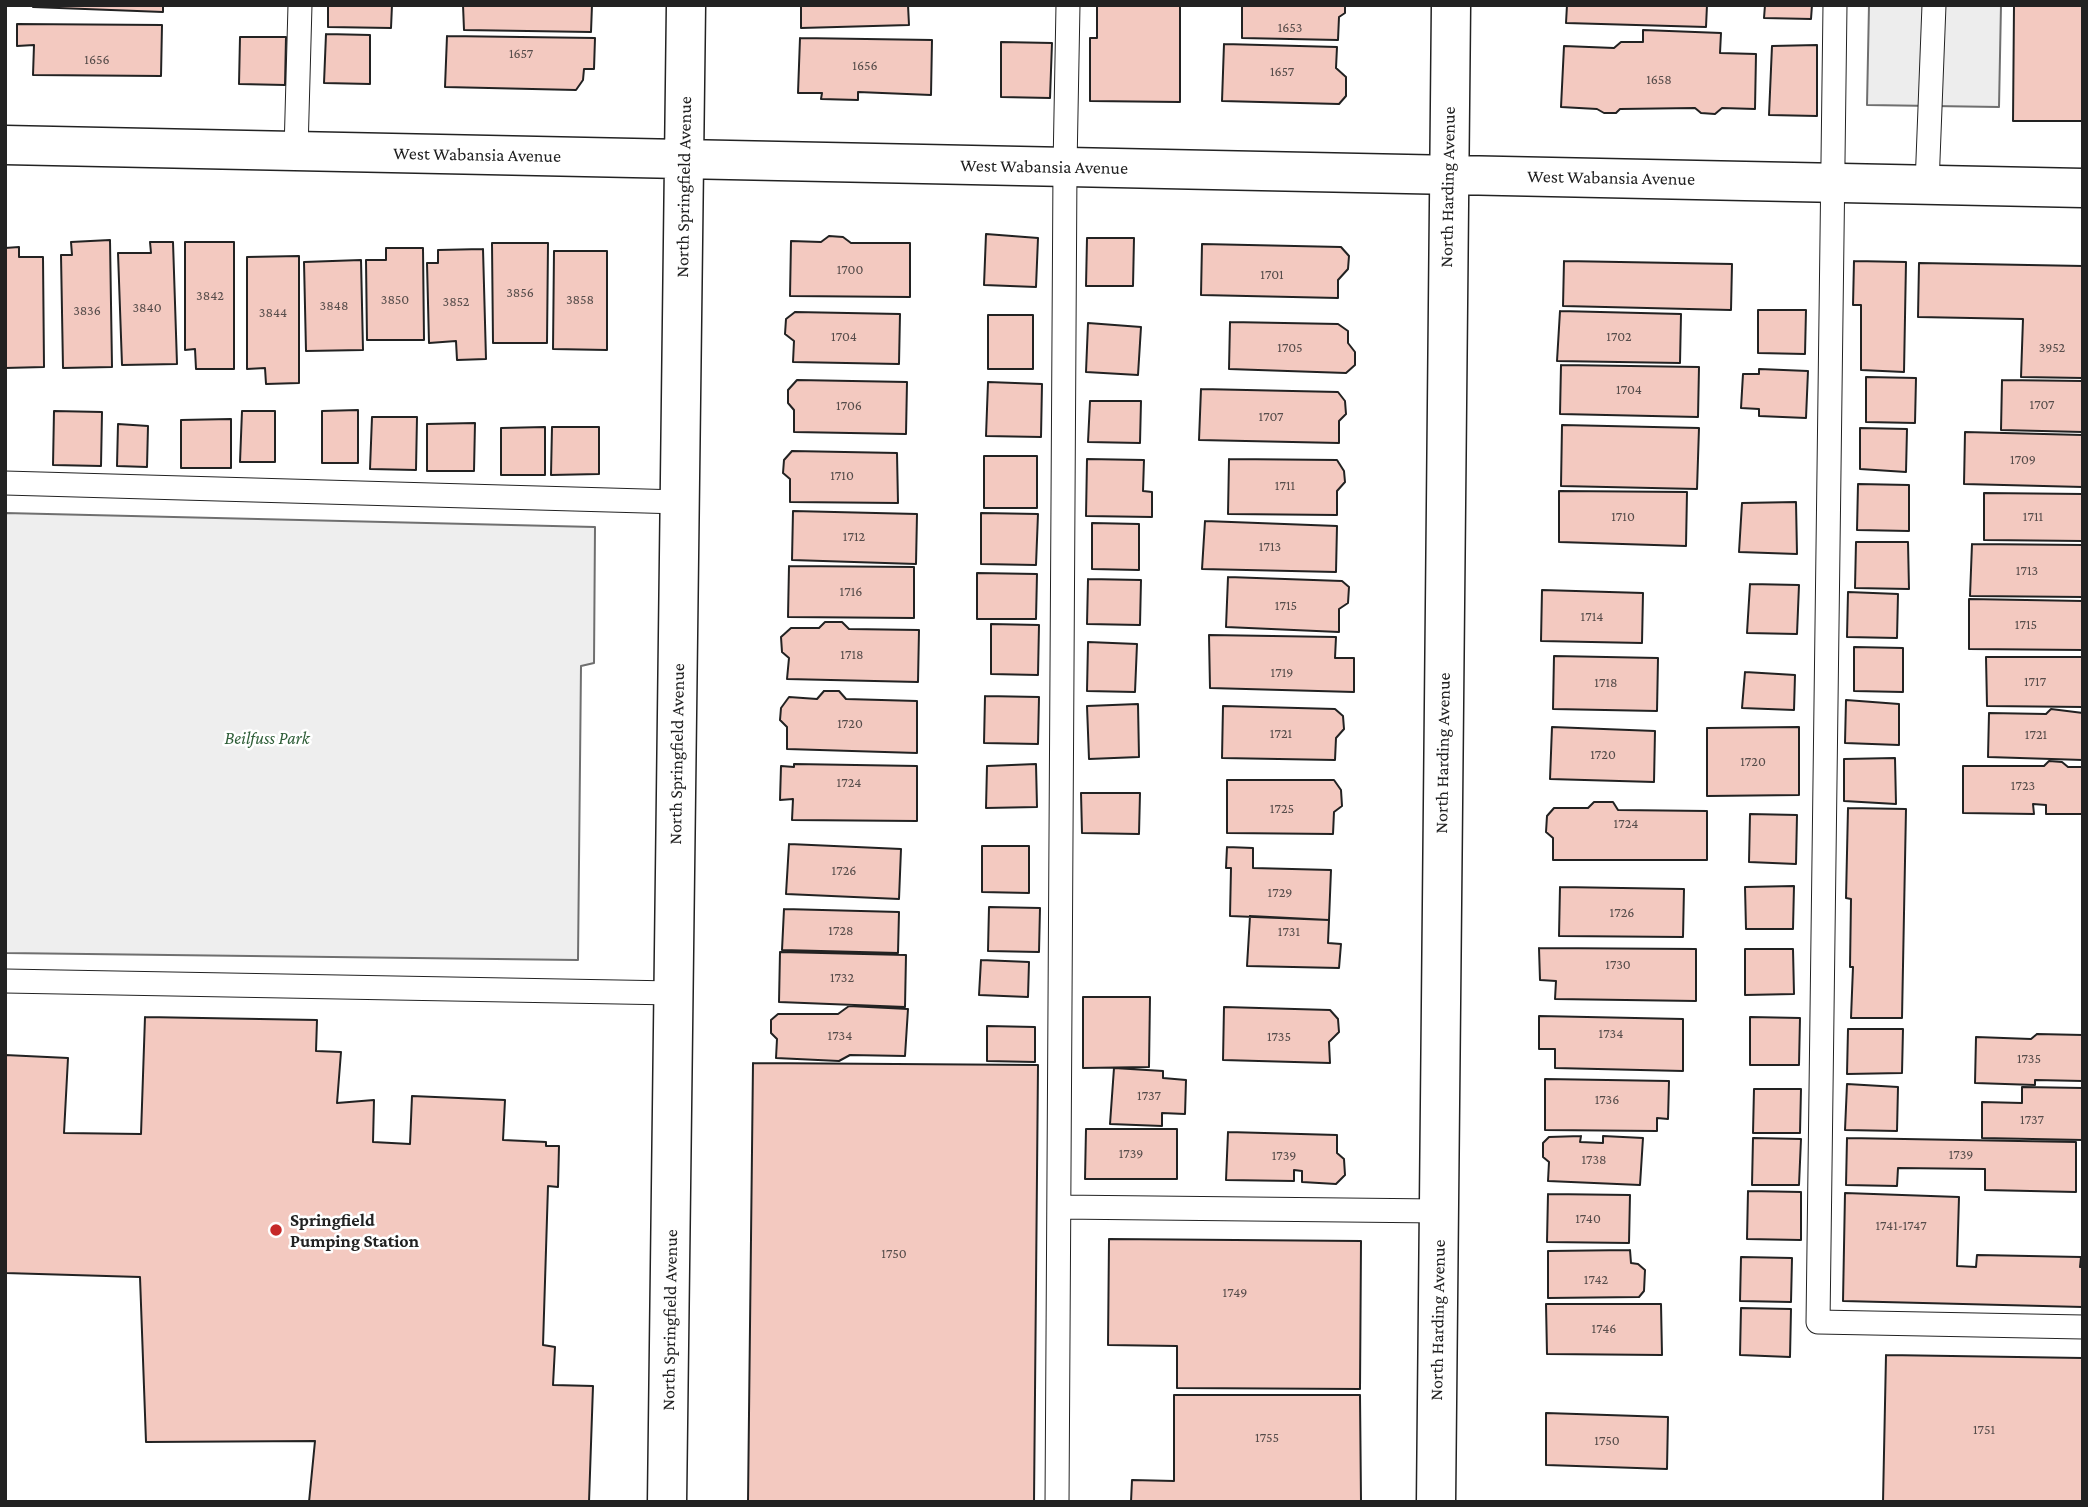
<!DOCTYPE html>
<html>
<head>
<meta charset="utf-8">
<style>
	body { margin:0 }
	#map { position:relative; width:2088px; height:1507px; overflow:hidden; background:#fff; font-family:"Crimson Pro",serif }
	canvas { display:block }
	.frame { position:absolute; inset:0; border:7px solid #222; pointer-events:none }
</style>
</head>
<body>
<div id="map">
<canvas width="2088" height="1507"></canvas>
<div class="frame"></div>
</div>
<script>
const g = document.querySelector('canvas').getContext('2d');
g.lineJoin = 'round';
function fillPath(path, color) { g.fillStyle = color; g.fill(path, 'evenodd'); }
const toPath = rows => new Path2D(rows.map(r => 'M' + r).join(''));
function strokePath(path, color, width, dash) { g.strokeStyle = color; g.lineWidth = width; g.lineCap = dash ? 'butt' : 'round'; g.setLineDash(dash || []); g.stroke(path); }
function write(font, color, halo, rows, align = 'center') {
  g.font = font + ' "Crimson Pro",serif'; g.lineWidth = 5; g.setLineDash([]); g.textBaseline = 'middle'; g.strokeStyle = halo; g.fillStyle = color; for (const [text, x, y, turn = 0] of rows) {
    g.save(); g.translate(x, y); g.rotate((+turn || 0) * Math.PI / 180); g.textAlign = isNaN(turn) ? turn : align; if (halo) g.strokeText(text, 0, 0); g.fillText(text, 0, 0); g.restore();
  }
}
const green = toPath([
	[5,513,595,527,594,663,581,666,578,960,5,953,5,513]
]);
const parking = toPath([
	[1869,5,2001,5,1999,107,1867,105,1869,5]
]);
const building = toPath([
	[33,5,163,5,163,12,33,7,33,5],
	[328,5,392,5,391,28,328,27,328,5],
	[463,5,592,5,591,32,464,30,463,5],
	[801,5,908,5,909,25,801,28,801,5],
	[1097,5,1180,5,1180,102,1090,101,1090,38,1097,38,1097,5],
	[1242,5,1345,5,1345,13,1339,17,1338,40,1242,38,1242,5],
	[1567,5,1707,5,1706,27,1566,23,1567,5],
	[1765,5,1812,5,1811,19,1764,18,1765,5],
	[2014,5,2083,5,2083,121,2013,121,2014,5],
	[17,24,162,25,161,76,33,75,34,45,17,46,17,24],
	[1643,30,1721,33,1720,53,1756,54,1755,109,1722,108,1715,114,1701,113,1695,108,1620,109,1616,113,1604,113,1597,109,1561,107,1564,46,1614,48,1621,42,1643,42,1643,30],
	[326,34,370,35,370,84,324,83,326,34],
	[447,36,595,38,594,69,584,69,583,80,576,90,445,87,447,36],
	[240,37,286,37,285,85,239,84,240,37],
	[800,38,932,40,931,95,858,92,858,100,821,99,822,93,798,93,800,38],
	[1001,42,1052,43,1050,98,1001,97,1001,42],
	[1224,44,1337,47,1336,68,1346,77,1346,96,1339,104,1222,101,1224,44],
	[1817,45,1817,116,1769,115,1772,46,1817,45],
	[986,234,1038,238,1036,287,984,285,986,234],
	[829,236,843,237,851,243,910,243,910,297,790,296,791,241,821,242,829,236],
	[1087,238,1134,238,1133,286,1086,286,1087,238],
	[110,240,112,367,63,368,61,255,72,255,71,242,110,240],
	[150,242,173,242,177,364,122,365,118,253,151,253,150,242],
	[185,242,234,242,234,369,196,369,195,349,185,350,185,242],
	[492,243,548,243,547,343,493,343,492,243],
	[1202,244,1341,247,1349,256,1348,269,1338,280,1338,298,1201,295,1202,244],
	[19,247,19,257,43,257,44,367,5,368,5,248,19,247],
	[386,248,423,248,424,340,367,340,366,260,386,260,386,248],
	[483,249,486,359,457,360,456,341,429,343,427,263,438,263,438,250,483,249],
	[554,251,607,251,607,350,553,349,554,251],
	[299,256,299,383,266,384,265,368,247,369,247,257,299,256],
	[361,260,363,350,306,351,304,262,361,260],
	[1564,261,1732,264,1731,310,1563,306,1564,261],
	[1854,261,1906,262,1904,372,1861,370,1861,305,1853,305,1854,261],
	[1919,263,2083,266,2083,378,2021,377,2023,319,1918,317,1919,263],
	[1758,310,1806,310,1805,354,1758,353,1758,310],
	[1560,311,1681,314,1680,363,1557,361,1560,311],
	[795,312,900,314,899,364,793,362,794,341,785,334,786,319,795,312],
	[988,315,1033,315,1033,369,988,369,988,315],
	[1230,322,1338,324,1348,331,1348,343,1355,352,1355,365,1346,373,1229,369,1230,322],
	[1088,323,1141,327,1138,375,1086,372,1088,323],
	[1561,365,1699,367,1698,417,1560,414,1561,365],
	[1759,369,1808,371,1806,418,1759,416,1759,409,1741,408,1743,374,1759,374,1759,369],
	[1866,377,1916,378,1915,423,1866,422,1866,377],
	[797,380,907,382,906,434,794,432,794,410,788,403,788,390,797,380],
	[2002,380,2083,381,2083,432,2001,430,2002,380],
	[988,382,1042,384,1041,437,986,436,988,382],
	[1201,389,1338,392,1345,401,1346,414,1339,421,1339,443,1199,440,1201,389],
	[1090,401,1141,401,1140,443,1088,442,1090,401],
	[358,410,358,463,322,463,322,411,358,410],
	[54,411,102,412,101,466,53,465,54,411],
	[242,411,275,411,275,462,240,462,242,411],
	[372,417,417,417,416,470,370,469,372,417],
	[231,419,231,468,181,468,181,420,231,419],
	[475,423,474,471,427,471,427,424,475,423],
	[118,424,148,426,147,467,117,466,118,424],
	[1562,425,1699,428,1697,489,1561,486,1562,425],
	[545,427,545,475,501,475,501,428,545,427],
	[552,427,599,427,599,474,551,475,552,427],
	[1860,428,1907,429,1906,472,1860,469,1860,428],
	[1965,432,2083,435,2083,487,1964,484,1965,432],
	[792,451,897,453,898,503,790,502,790,479,783,473,784,460,792,451],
	[984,456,1037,456,1037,508,984,508,984,456],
	[1087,459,1144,460,1143,491,1152,492,1152,517,1086,516,1087,459],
	[1229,459,1337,460,1344,471,1345,482,1337,491,1337,515,1228,514,1229,459],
	[1858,484,1909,485,1909,531,1857,530,1858,484],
	[1559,491,1687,492,1686,546,1559,542,1559,491],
	[1984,493,2083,494,2083,541,1984,540,1984,493],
	[1796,502,1797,554,1739,552,1742,503,1796,502],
	[793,511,917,514,916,564,792,560,793,511],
	[981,513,1038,514,1036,565,981,564,981,513],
	[1205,521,1337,526,1336,572,1202,569,1205,521],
	[1092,523,1139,524,1139,570,1092,569,1092,523],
	[1856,542,1908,542,1909,589,1855,588,1856,542],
	[1972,544,2083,545,2083,597,1970,596,1972,544],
	[789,566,914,567,914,618,788,617,789,566],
	[977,573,1037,574,1036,619,977,619,977,573],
	[1228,577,1342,581,1349,587,1348,603,1339,609,1339,632,1226,627,1228,577],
	[1088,579,1141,580,1140,625,1087,624,1088,579],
	[1750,584,1799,585,1797,634,1747,633,1750,584],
	[1542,590,1643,593,1642,643,1541,641,1542,590],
	[1848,592,1898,594,1897,638,1847,637,1848,592],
	[1969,599,2083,601,2083,650,1969,649,1969,599],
	[825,622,842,622,849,629,919,630,918,682,787,679,789,658,782,652,781,637,791,628,819,628,825,622],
	[991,624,1039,625,1038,675,991,674,991,624],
	[1209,635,1336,637,1335,658,1354,658,1354,692,1210,688,1209,635],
	[1088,642,1137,644,1135,692,1087,691,1088,642],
	[1854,647,1903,648,1903,692,1854,691,1854,647],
	[1554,656,1658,658,1657,711,1553,709,1554,656],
	[1986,657,2083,657,2083,707,1987,706,1986,657],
	[1745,672,1795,675,1794,710,1742,708,1745,672],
	[824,691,839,691,846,699,917,701,917,753,787,749,787,727,780,720,781,708,789,697,817,699,824,691],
	[985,696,1039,697,1038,744,984,743,985,696],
	[1846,700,1899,704,1899,745,1845,743,1846,700],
	[1138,704,1139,757,1089,759,1087,706,1138,704],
	[1223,706,1335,709,1343,716,1344,729,1336,738,1335,760,1222,758,1223,706],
	[2051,709,2083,713,2083,760,1988,757,1989,713,2046,714,2051,709],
	[1552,727,1655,731,1654,782,1550,779,1552,727],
	[1799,727,1799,795,1707,796,1707,728,1799,727],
	[1895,758,1896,804,1844,801,1844,759,1895,758],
	[2049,761,2062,762,2068,767,2083,767,2083,814,2046,814,2046,805,2033,804,2034,814,1963,813,1963,766,2044,766,2049,761],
	[794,764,917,766,917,821,792,820,793,799,780,800,781,766,794,767,794,764],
	[1036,764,1037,807,986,808,987,766,1036,764],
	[1227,780,1334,780,1341,790,1342,806,1334,812,1333,834,1227,833,1227,780],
	[1081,793,1140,793,1139,834,1082,833,1081,793],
	[1594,802,1613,802,1618,810,1707,811,1707,860,1553,860,1553,838,1546,832,1547,816,1554,808,1588,808,1594,802],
	[1848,808,1906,809,1902,1018,1851,1018,1853,967,1850,967,1851,899,1846,898,1848,808],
	[1750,814,1797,815,1796,864,1749,862,1750,814],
	[789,844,901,849,899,899,786,894,789,844],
	[982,846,1029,846,1029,893,982,892,982,846],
	[1227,847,1253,848,1253,868,1331,870,1329,920,1230,916,1231,868,1226,868,1227,847],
	[1794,886,1793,929,1746,929,1745,887,1794,886],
	[1560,887,1684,889,1683,937,1559,936,1560,887],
	[989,907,1040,908,1039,952,988,951,989,907],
	[784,909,899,912,898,953,782,950,784,909],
	[1250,916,1329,920,1328,943,1341,944,1339,968,1247,966,1250,916],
	[1539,948,1696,949,1696,1001,1555,999,1556,981,1540,980,1539,948],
	[1745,949,1793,949,1794,994,1745,995,1745,949],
	[780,952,906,955,905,1007,779,1002,780,952],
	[981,960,1029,962,1028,997,979,995,981,960],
	[1083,997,1150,997,1149,1067,1083,1068,1083,997],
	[849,1006,908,1009,905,1056,850,1055,839,1061,776,1058,777,1039,771,1033,771,1020,778,1014,838,1014,849,1006],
	[1224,1007,1330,1010,1338,1019,1339,1032,1329,1042,1330,1063,1223,1060,1224,1007],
	[1539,1016,1683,1019,1683,1071,1555,1068,1555,1049,1539,1049,1539,1016],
	[145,1017,317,1020,316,1051,341,1052,337,1103,374,1100,373,1142,410,1144,412,1096,505,1100,503,1140,546,1142,546,1146,559,1146,558,1187,548,1186,543,1345,555,1347,553,1385,593,1386,589,1502,309,1502,315,1441,146,1442,140,1277,5,1273,5,1055,68,1058,64,1133,141,1134,145,1017],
	[1750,1017,1800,1018,1799,1065,1750,1065,1750,1017],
	[987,1026,1035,1027,1035,1062,987,1061,987,1026],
	[1848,1029,1903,1029,1902,1073,1847,1074,1848,1029],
	[2037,1034,2083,1035,2083,1081,2035,1080,2035,1085,1975,1083,1976,1037,2031,1039,2037,1034],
	[753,1063,1038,1065,1034,1502,748,1502,753,1063],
	[1114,1068,1163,1071,1163,1078,1186,1080,1185,1114,1162,1113,1162,1126,1110,1124,1114,1068],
	[1545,1079,1669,1081,1668,1119,1657,1118,1657,1131,1545,1130,1545,1079],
	[1847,1084,1898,1087,1897,1131,1845,1130,1847,1084],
	[2022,1087,2083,1088,2083,1140,1982,1138,1982,1102,2022,1103,2022,1087],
	[1754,1089,1801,1089,1800,1133,1753,1133,1754,1089],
	[1086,1129,1177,1129,1177,1179,1085,1179,1086,1129],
	[1228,1132,1337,1135,1337,1153,1344,1159,1345,1175,1336,1184,1302,1182,1302,1171,1294,1170,1294,1181,1226,1180,1228,1132],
	[1581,1136,1580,1142,1603,1143,1603,1136,1643,1138,1640,1185,1548,1181,1549,1162,1543,1157,1543,1143,1549,1137,1581,1136],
	[1753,1138,1801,1139,1799,1185,1752,1185,1753,1138],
	[1847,1138,2076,1142,2076,1192,1985,1190,1985,1169,1898,1168,1897,1186,1846,1185,1847,1138],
	[1748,1191,1801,1192,1801,1240,1747,1239,1748,1191],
	[1845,1193,1959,1197,1957,1266,1976,1267,1977,1255,2081,1257,2080,1267,2083,1267,2083,1307,1843,1301,1845,1193],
	[1548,1194,1630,1195,1629,1243,1547,1242,1548,1194],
	[1109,1239,1361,1241,1360,1389,1177,1388,1177,1346,1108,1345,1109,1239],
	[1630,1250,1631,1263,1638,1264,1645,1270,1644,1291,1639,1297,1548,1298,1548,1251,1630,1250],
	[1741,1257,1792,1258,1791,1302,1740,1301,1741,1257],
	[1546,1304,1661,1304,1662,1355,1547,1354,1546,1304],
	[1741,1308,1791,1309,1790,1357,1740,1355,1741,1308],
	[1886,1355,2083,1358,2083,1502,1883,1502,1886,1355],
	[1174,1395,1360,1395,1361,1502,1131,1502,1132,1480,1174,1481,1174,1395],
	[1546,1413,1668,1417,1667,1469,1546,1465,1546,1413]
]);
const lane = toPath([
	[1835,5,1818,1322,2083,1327],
	[296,151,300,5],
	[1927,185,1934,5],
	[5,483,680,502],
	[5,981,674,993],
	[1059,1207,1439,1211],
	[1057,1502,1065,167,1068,5]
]);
const street = toPath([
	[5,145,2083,188],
	[667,1502,686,5],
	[1436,1502,1451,5]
]);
const markers = [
	[276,1230,7,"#c62828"]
];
const numberNames = [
	["1653",1290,28],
	["1657",521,54],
	["1656",97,60],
	["1656",865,66],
	["1657",1282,72],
	["1658",1659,80],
	["1700",850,270],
	["1701",1272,275],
	["3856",520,293],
	["3842",210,296],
	["3850",395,300],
	["3858",580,300],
	["3852",456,302],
	["3848",334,306],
	["3840",147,308],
	["3836",87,311],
	["3844",273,313],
	["1704",844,337],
	["1702",1619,337],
	["1705",1290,348],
	["3952",2052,348],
	["1704",1629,390],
	["1707",2042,405],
	["1706",849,406],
	["1707",1271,417],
	["1709",2023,460],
	["1710",842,476],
	["1711",1285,486],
	["1710",1623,517],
	["1711",2033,517],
	["1712",854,537],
	["1713",1270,547],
	["1713",2027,571],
	["1716",851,592],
	["1715",1286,606],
	["1714",1592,617],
	["1715",2026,625],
	["1718",852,655],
	["1719",1282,673],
	["1717",2035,682],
	["1718",1606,683],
	["1720",850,724],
	["1721",1281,734],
	["1721",2036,735],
	["1720",1603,755],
	["1720",1753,762],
	["1724",849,783],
	["1723",2023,786],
	["1725",1282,809],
	["1724",1626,824],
	["1726",844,871],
	["1729",1280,893],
	["1726",1622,913],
	["1728",841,931],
	["1731",1289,932],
	["1730",1618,965],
	["1732",842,978],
	["1734",1611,1034],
	["1734",840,1036],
	["1735",1279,1037],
	["1735",2029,1059],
	["1737",1149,1096],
	["1736",1607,1100],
	["1737",2032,1120],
	["1739",1131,1154],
	["1739",1961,1155],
	["1739",1284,1156],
	["1738",1594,1160],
	["1740",1588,1219],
	["1741-1747",1901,1226],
	["1750",894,1254],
	["1742",1596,1280],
	["1749",1235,1293],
	["1746",1604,1329],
	["1751",1984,1430],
	["1755",1267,1438],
	["1750",1607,1441]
];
const streetNames = [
	["West Wabansia Avenue",477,155,1],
	["West Wabansia Avenue",1044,167,1],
	["West Wabansia Avenue",1611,178,1],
	["North Springfield Avenue",684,187,-89],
	["North Harding Avenue",1448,187,-89],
	["North Harding Avenue",1443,753,-89],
	["North Springfield Avenue",677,754,-89],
	["North Springfield Avenue",670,1320,-89],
	["North Harding Avenue",1438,1320,-89]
];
const parkNames = [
	["Beilfuss Park",267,738]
];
const poiNames = [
	["Springfield",290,1220],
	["Pumping Station",290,1241]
];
fillPath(green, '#eee');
strokePath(green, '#6f6f6f', 2);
fillPath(parking, '#ededed');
strokePath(parking, '#6f6f6f', 2);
fillPath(building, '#f3c9c0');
strokePath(building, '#222', 2);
strokePath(lane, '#222', 25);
strokePath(street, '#222', 41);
strokePath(lane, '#fff', 23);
strokePath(street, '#fff', 38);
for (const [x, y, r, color] of markers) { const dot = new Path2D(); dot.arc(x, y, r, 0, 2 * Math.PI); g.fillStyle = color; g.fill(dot); strokePath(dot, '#fff', 2.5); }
write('14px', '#564c4a', null, numberNames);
write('18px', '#222', '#fff', streetNames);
write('italic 18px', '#2f5e38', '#fff', parkNames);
write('bold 18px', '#222', '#fff', poiNames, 'left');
</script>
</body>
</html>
